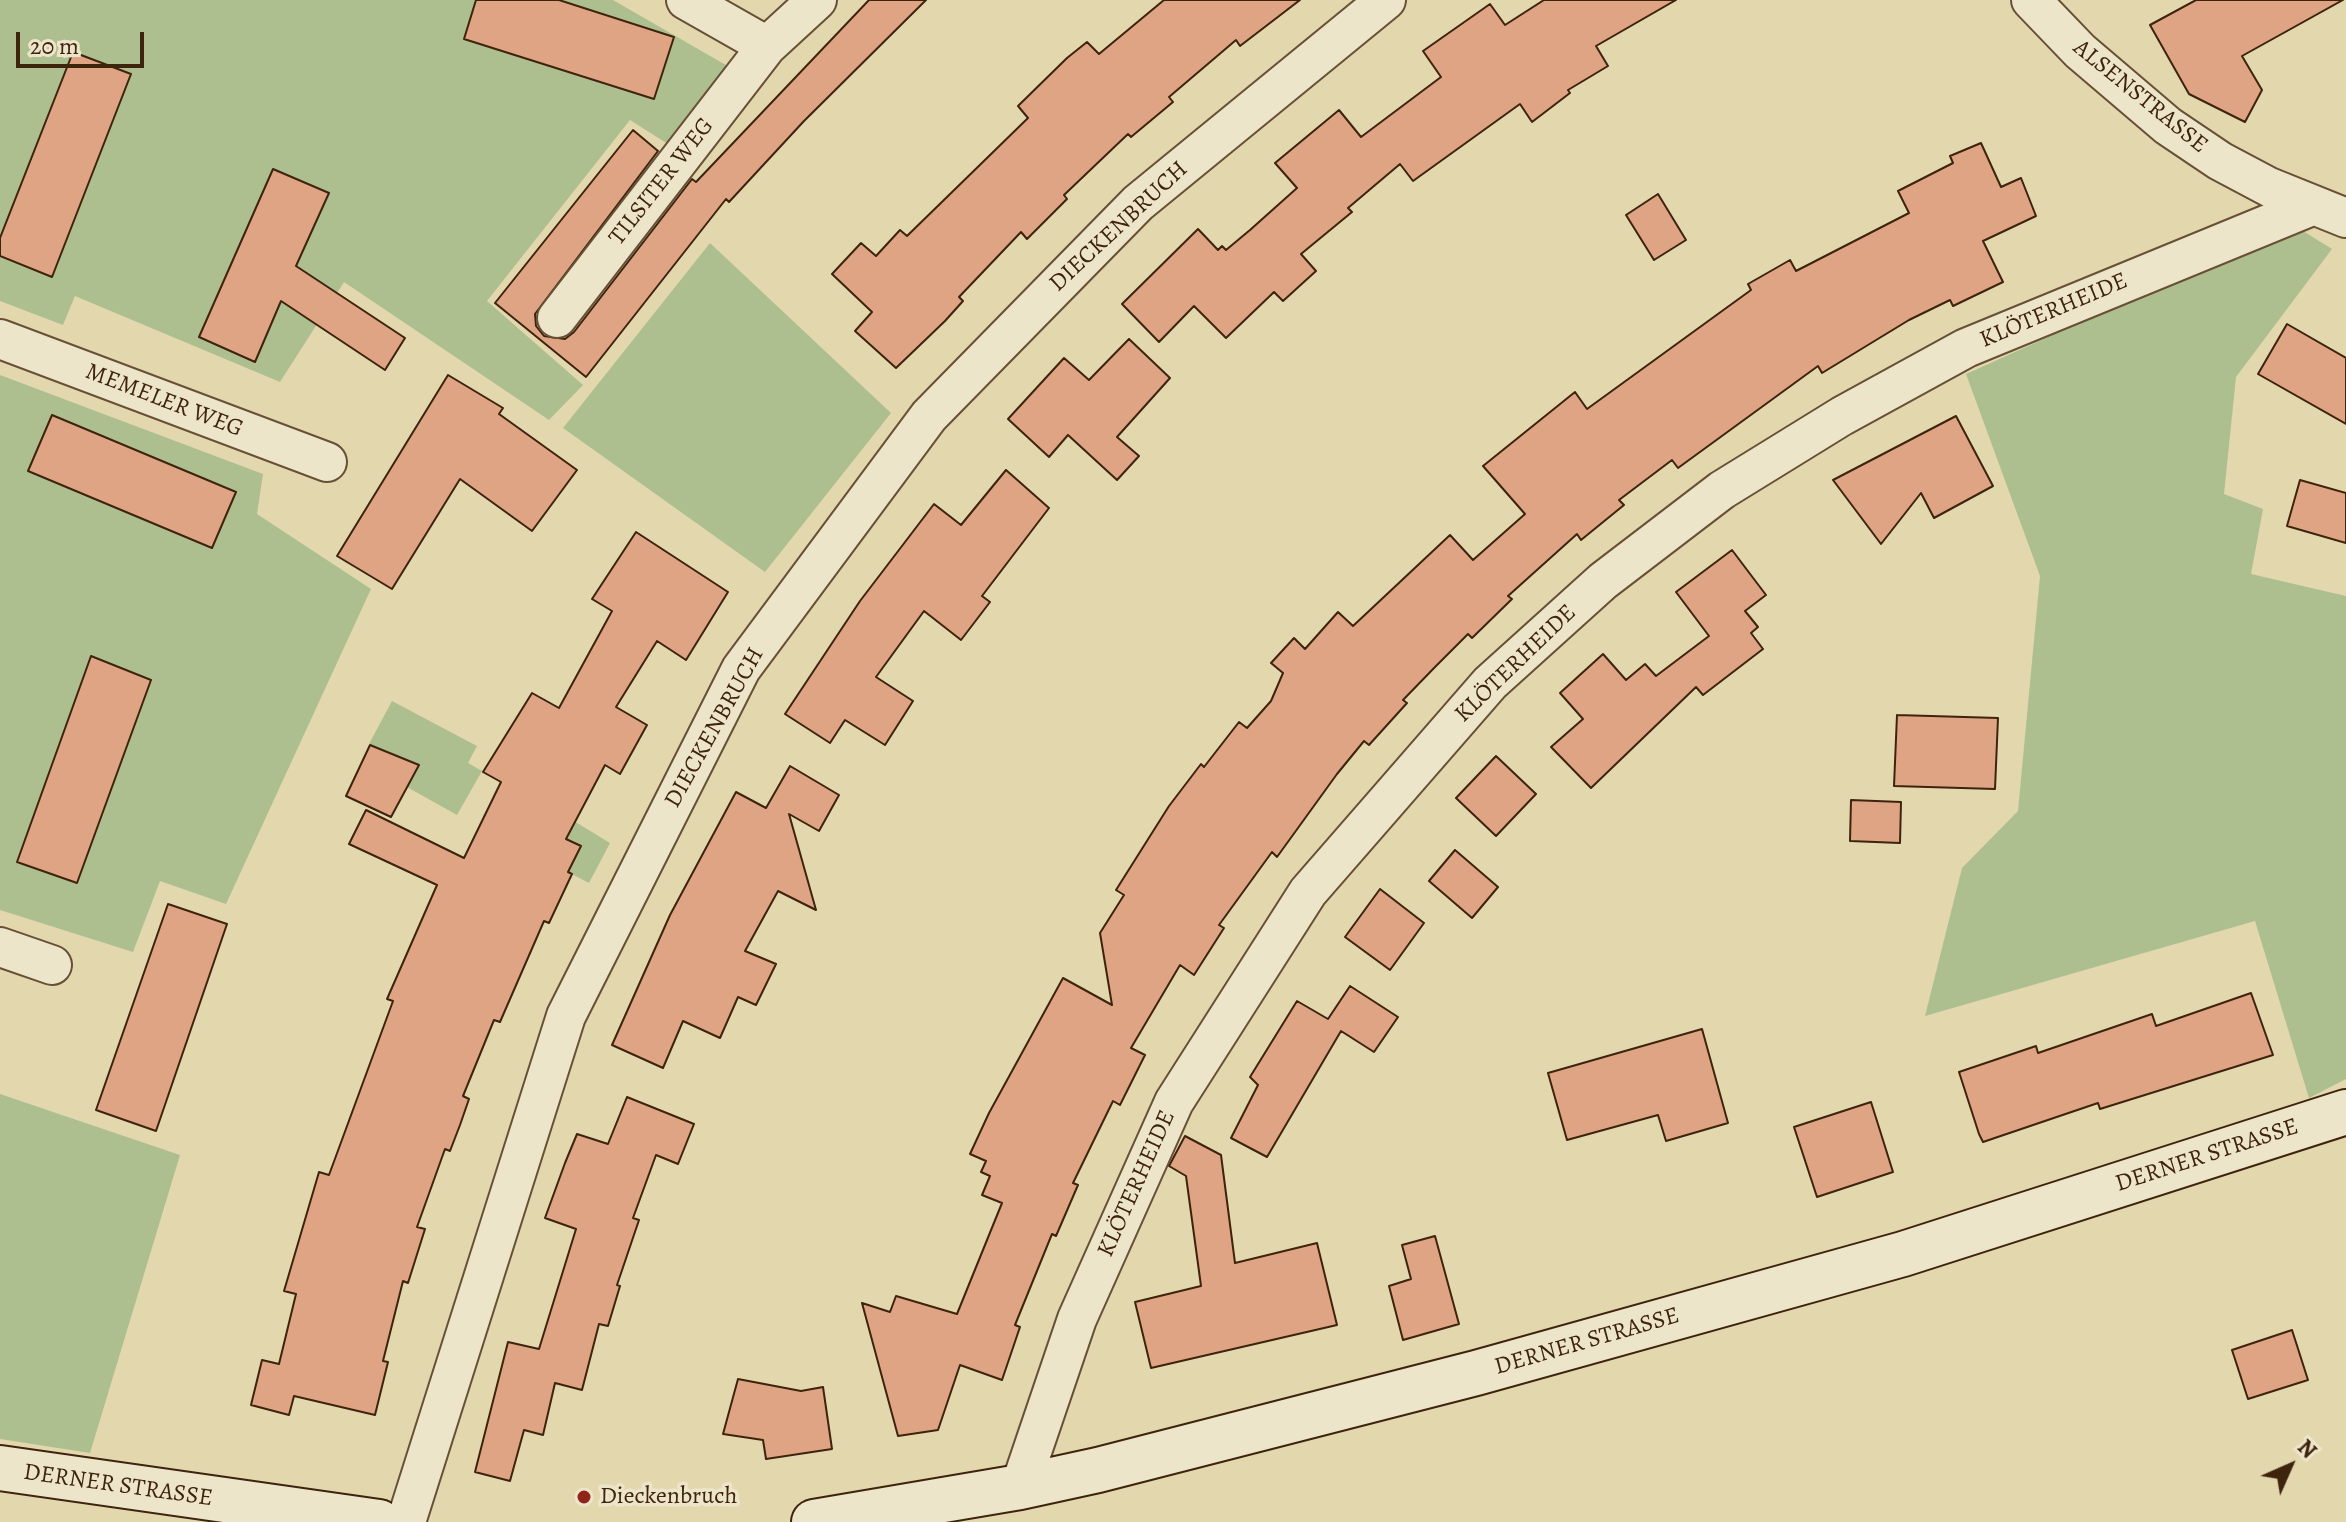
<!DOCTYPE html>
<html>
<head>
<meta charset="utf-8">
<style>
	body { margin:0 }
	#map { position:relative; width:2346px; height:1522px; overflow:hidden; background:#e3d7ae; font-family:Alegreya,serif }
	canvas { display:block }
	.north { position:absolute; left:2250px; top:1426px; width:80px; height:80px; -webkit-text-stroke:6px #ede5ca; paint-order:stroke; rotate:45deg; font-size:22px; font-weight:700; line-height:32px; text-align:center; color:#3e230d }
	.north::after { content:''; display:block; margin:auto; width:28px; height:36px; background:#3e230d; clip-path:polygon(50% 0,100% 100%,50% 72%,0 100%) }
	.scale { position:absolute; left:16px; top:32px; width:128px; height:36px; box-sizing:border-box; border:4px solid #3e230d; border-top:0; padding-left:10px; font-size:24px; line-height:28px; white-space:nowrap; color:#3e230d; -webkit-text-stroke:6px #ede5ca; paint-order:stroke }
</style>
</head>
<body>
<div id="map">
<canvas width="2346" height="1522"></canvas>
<div class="north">N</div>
<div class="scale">20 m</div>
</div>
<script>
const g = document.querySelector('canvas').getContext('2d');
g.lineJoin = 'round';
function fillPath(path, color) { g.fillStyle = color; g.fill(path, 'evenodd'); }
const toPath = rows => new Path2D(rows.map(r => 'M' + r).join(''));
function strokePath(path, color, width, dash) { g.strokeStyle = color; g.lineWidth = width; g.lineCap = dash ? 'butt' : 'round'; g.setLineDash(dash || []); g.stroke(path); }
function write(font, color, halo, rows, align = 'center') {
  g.font = font + ' Alegreya,serif'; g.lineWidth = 7; g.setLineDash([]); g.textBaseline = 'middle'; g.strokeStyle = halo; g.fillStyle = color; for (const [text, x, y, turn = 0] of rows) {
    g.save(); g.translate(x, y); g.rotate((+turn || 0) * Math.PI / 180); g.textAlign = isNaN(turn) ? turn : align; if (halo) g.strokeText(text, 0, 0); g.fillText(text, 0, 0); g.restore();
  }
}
const green = toPath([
	[0,0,613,0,731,68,671,146,630,120,487,301,583,385,549,420,344,282,280,382,75,296,63,325,0,301],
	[2295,226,2332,249,2236,377,2224,494,2263,509,2251,574,2346,596,2346,1079,2309,1098,2255,921,1925,1016,1962,868,2018,811,2040,576,1966,374],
	[710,243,891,413,765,572,563,428],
	[0,375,263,474,257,514,371,589,226,904,160,881,133,952,0,910],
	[392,701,477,746,468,763,482,771,457,815,407,787,418,765,369,744],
	[569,818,610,843,589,883,568,872,581,846,560,836],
	[0,1094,180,1155,90,1453,0,1439]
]);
const building = toPath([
	[476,0,559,0,674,37,654,99,464,39,476,0],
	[869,0,926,0,804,121,729,202,726,199,586,377,495,303,633,130,658,151,535,314,536,326,544,336,565,339,574,332,692,179,696,182,869,0],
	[1164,0,1300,0,1240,46,1236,40,1169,97,1173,102,1131,137,1128,134,1064,195,1067,199,1027,239,1021,232,959,297,963,301,945,321,896,368,855,331,872,312,832,274,861,243,876,256,900,230,907,236,1028,118,1018,106,1067,58,1087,42,1099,54,1164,0],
	[1544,0,1676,0,1596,46,1608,66,1568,90,1570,93,1532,122,1520,104,1413,181,1400,164,1348,208,1352,212,1301,254,1316,271,1283,301,1274,292,1226,338,1194,306,1159,342,1122,304,1198,229,1218,250,1222,246,1226,250,1250,230,1297,188,1275,163,1339,110,1361,137,1441,77,1423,51,1490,4,1505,25,1544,0],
	[2196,0,2343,0,2242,56,2262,90,2245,122,2189,94,2150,25,2196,0],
	[73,52,131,74,52,277,0,256,0,238,73,52],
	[1981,143,2001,187,2021,178,2036,216,1983,241,2003,282,1953,306,1950,300,1909,320,1822,373,1818,366,1678,468,1672,460,1619,500,1624,505,1581,540,1577,534,1508,596,1512,599,1472,638,1468,634,1436,666,1403,700,1407,703,1369,745,1364,741,1337,774,1277,857,1272,852,1219,925,1224,928,1194,975,1180,965,1131,1048,1145,1055,1120,1105,1113,1101,1073,1183,1078,1185,1056,1236,1052,1234,1015,1325,1020,1327,1002,1380,960,1365,938,1430,898,1436,862,1303,890,1312,896,1296,957,1314,1002,1203,982,1195,990,1176,981,1172,986,1161,970,1154,989,1113,1063,978,1112,1005,1100,933,1124,895,1116,890,1169,806,1201,764,1204,767,1239,722,1247,728,1271,701,1283,673,1271,663,1294,638,1305,649,1338,612,1353,626,1450,535,1473,560,1525,514,1483,466,1575,392,1587,409,1751,290,1748,284,1790,260,1796,271,1909,213,1898,191,1953,163,1950,156,1981,143],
	[273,169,329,193,296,266,405,338,385,370,281,301,255,362,199,337,273,169],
	[1658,194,1686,240,1654,260,1626,215,1658,194],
	[2287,324,2346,358,2346,424,2258,374,2287,324],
	[1129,339,1170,378,1117,437,1139,456,1117,480,1068,435,1049,457,1008,419,1064,358,1089,380,1129,339],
	[448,375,503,408,499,414,577,470,532,531,460,479,392,589,337,556,448,375],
	[52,415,236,492,212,548,28,471,52,415],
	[1956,416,1993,486,1934,518,1921,493,1881,544,1833,480,1956,416],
	[1006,470,1049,508,982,596,990,602,961,640,924,611,876,677,913,701,885,745,845,720,830,743,785,714,860,601,934,504,961,525,1006,470],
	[2300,480,2346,493,2346,543,2287,526,2300,480],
	[636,532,728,592,686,660,657,641,616,707,647,725,620,774,605,765,566,839,581,846,568,872,572,874,549,923,544,921,500,1022,494,1020,463,1096,469,1099,460,1125,450,1151,445,1149,417,1227,425,1229,408,1283,403,1281,383,1361,388,1362,375,1415,294,1396,289,1415,251,1405,262,1360,279,1364,296,1294,284,1291,319,1172,329,1175,393,1001,387,999,437,885,349,844,366,810,464,858,501,782,483,772,532,693,559,708,612,611,592,599,636,532],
	[1732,550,1766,595,1745,611,1758,627,1751,633,1763,649,1703,695,1696,687,1591,788,1551,747,1583,719,1560,693,1603,654,1626,680,1645,664,1656,676,1709,636,1676,592,1732,550],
	[91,656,151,680,77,883,17,862,91,656],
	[1897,715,1998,718,1995,789,1894,786,1897,715],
	[370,745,419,765,391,817,346,796,370,745],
	[1496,756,1536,794,1496,836,1456,798,1496,756],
	[790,766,839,795,819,831,789,814,816,910,778,891,745,951,776,964,756,1005,738,997,720,1038,683,1021,663,1068,612,1045,670,915,736,792,766,808,790,766],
	[1851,800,1901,802,1900,843,1850,841,1851,800],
	[1455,850,1498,887,1472,918,1429,881,1455,850],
	[1380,889,1424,923,1390,970,1345,937,1380,889],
	[168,904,227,924,156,1131,96,1110,168,904],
	[1350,986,1398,1017,1374,1052,1341,1031,1267,1157,1231,1138,1258,1085,1250,1077,1297,1001,1328,1019,1350,986],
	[2251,993,2273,1055,2100,1109,2098,1103,1983,1142,1979,1134,1959,1072,2036,1046,2038,1053,2152,1014,2156,1026,2251,993],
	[1702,1029,1728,1123,1666,1141,1658,1115,1567,1140,1548,1073,1702,1029],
	[627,1097,694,1124,678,1164,656,1155,633,1218,639,1220,617,1285,620,1286,608,1326,599,1324,582,1390,555,1383,543,1435,524,1430,510,1481,475,1472,508,1342,539,1349,576,1229,545,1218,565,1163,577,1134,608,1144,627,1097],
	[1871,1102,1893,1172,1817,1197,1794,1127,1871,1102],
	[1185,1136,1221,1155,1235,1263,1317,1243,1337,1325,1151,1368,1135,1302,1201,1286,1186,1176,1169,1166,1185,1136],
	[1435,1236,1459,1324,1403,1340,1389,1286,1411,1279,1402,1245,1435,1236],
	[2292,1330,2308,1380,2248,1399,2232,1350,2292,1330],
	[738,1379,801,1391,823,1387,832,1449,766,1459,763,1440,723,1434,738,1379]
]);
const street = toPath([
	[686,0,767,46],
	[2031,0,2080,51,2168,126,2220,161,2269,187,2346,218],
	[557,318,767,46,817,0],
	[0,339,327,462],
	[0,947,52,965],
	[1020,1487,1077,1319,1174,1102,1308,892,1490,683,1603,581,1722,490,1842,416,1966,348,2312,206],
	[406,1522,566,1016,741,669,929,416,1138,203,1386,0]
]);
const secondary = toPath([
	[0,1468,379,1522],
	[814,1522,1020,1487,1098,1470,1476,1373,1903,1254,2346,1112]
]);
const markers = [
	[584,1497,8,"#8f2418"]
];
const streetNames = [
	["ALSENSTRASSE",2140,97,39],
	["TILSITER WEG",662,182,-52],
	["DIECKENBRUCH",1119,227,-43],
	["KLÖTERHEIDE",2054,311,-23],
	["MEMELER WEG",164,401,21],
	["KLÖTERHEIDE",1516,664,-44],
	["DIECKENBRUCH",715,728,-61],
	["DERNER STRASSE",2207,1156,-18],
	["KLÖTERHEIDE",1137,1184,-66],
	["DERNER STRASSE",1587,1342,-16],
	["DERNER STRASSE",118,1486,8]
];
const poiNames = [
	["Dieckenbruch",600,1497]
];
fillPath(green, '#aebf8f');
fillPath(building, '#dea484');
strokePath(building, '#3e230d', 2);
strokePath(street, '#675035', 42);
strokePath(secondary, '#3e230d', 48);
strokePath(street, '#ede5ca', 38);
strokePath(secondary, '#ede5ca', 44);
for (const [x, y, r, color] of markers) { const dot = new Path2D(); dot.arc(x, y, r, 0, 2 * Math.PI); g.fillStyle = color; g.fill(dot); strokePath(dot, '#ede5ca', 3); }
write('24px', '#3e230d', '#ede5ca', streetNames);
write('24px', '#3e230d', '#ede5ca', poiNames, 'left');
</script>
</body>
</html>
